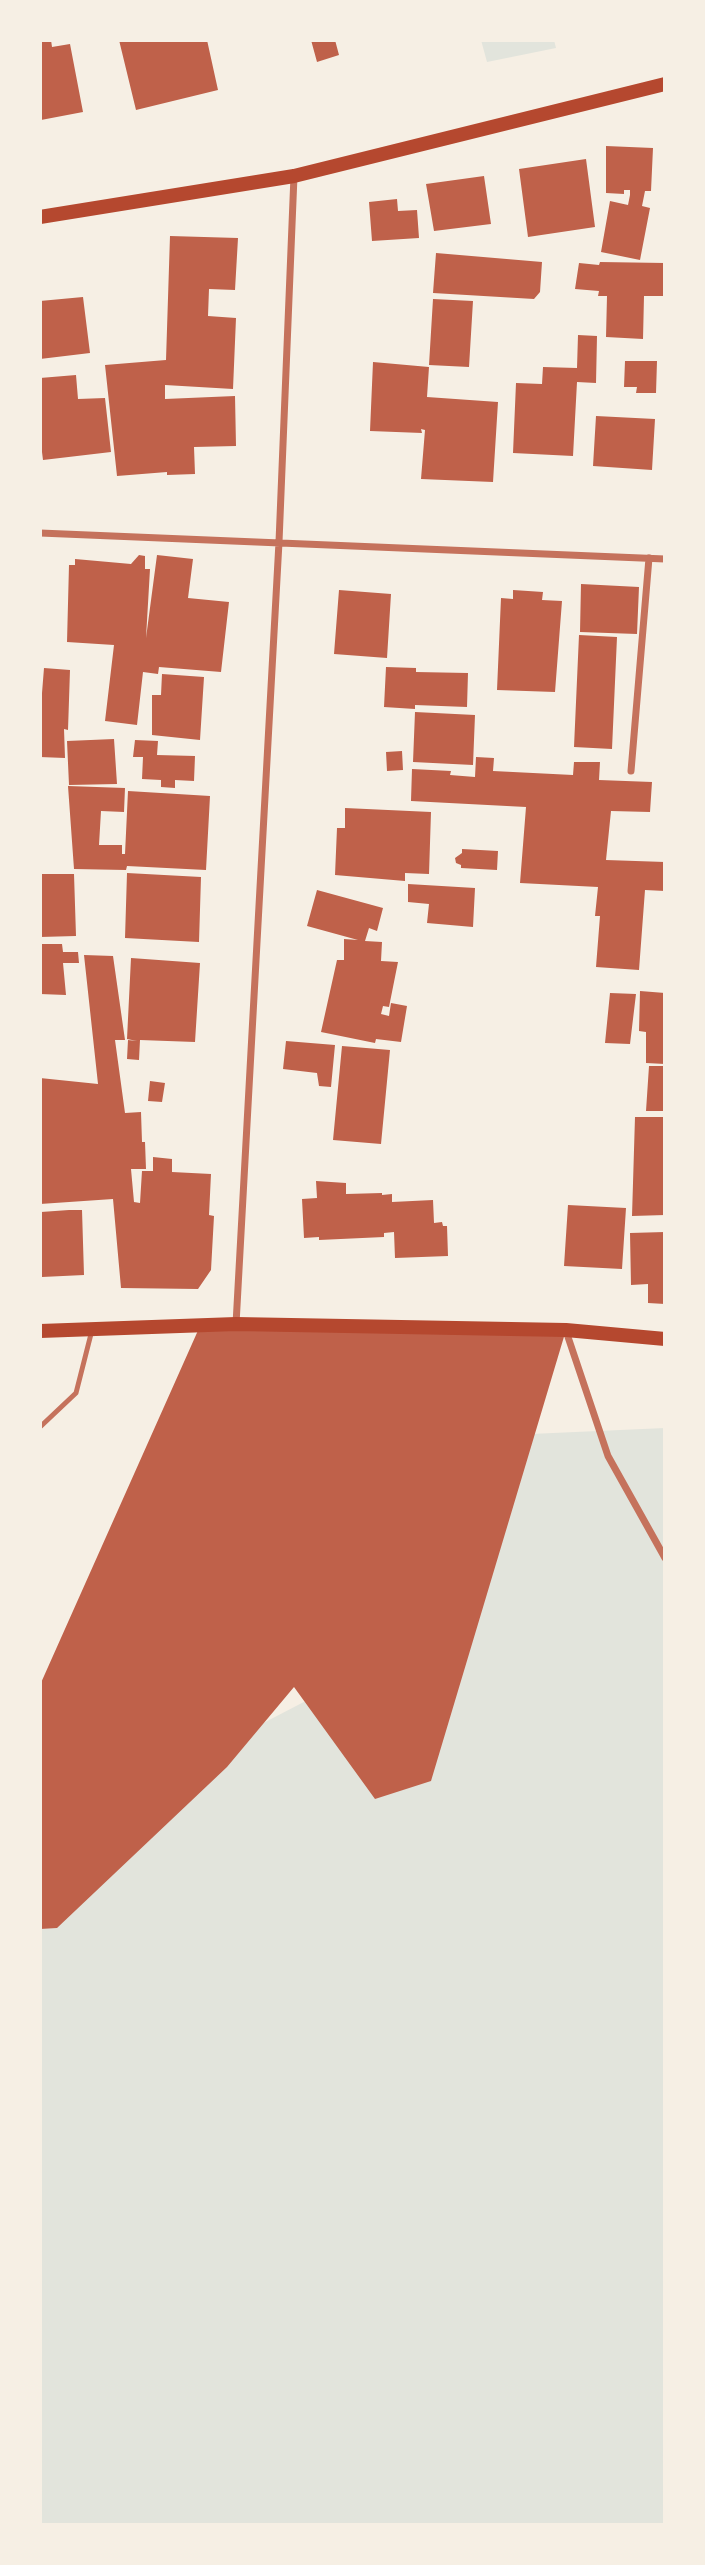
<!DOCTYPE html>
<html>
<head>
<meta charset="utf-8">
<style>
	body { margin:0 }
	#map { position:relative; width:705px; height:2565px; overflow:hidden; background:#f6efe4; font-family:"Space Grotesk",sans-serif }
	canvas { display:block }
	.frame { position:absolute; inset:0; border:42px solid #f6efe4; pointer-events:none }
</style>
</head>
<body>
<div id="map">
<canvas width="705" height="2565"></canvas>
<div class="frame"></div>
</div>
<script>
const g = document.querySelector('canvas').getContext('2d');
g.lineJoin = 'round';
function fillPath(path, color) { g.fillStyle = color; g.fill(path, 'evenodd'); }
const toPath = rows => new Path2D(rows.map(r => 'M' + r).join(''));
function strokePath(path, color, width, dash) { g.strokeStyle = color; g.lineWidth = width; g.lineCap = dash ? 'butt' : 'round'; g.setLineDash(dash || []); g.stroke(path); }
const green = toPath([
	[481,40,554,40,556,48,487,62],
	[665,1428,665,2525,40,2525,40,1839,350,1678,486,1436]
]);
const building = toPath([
	[40,40,51,40,52,47,70,44,83,112,41,120],
	[119,40,207,40,218,90,136,110],
	[311,40,335,40,339,55,317,62],
	[606,146,653,148,651,191,645,191,642,206,650,208,640,260,601,252,610,201,628,205,630,195,630,190,624,190,624,194,606,193],
	[586,159,595,227,528,237,519,169],
	[484,176,491,224,434,231,426,184],
	[397,199,398,211,417,210,419,238,372,241,369,202],
	[170,236,238,238,235,290,209,289,208,316,236,318,233,389,165,385,165,399,235,396,236,446,194,447,195,474,167,475,167,472,117,476,105,365,166,360],
	[436,253,542,262,540,292,534,299,433,293],
	[600,262,665,263,664,296,644,296,643,339,606,337,607,296,598,296,599,291,575,289,579,263,599,265],
	[83,297,90,353,40,359,40,301],
	[433,299,473,301,469,367,429,365],
	[578,335,597,336,596,383,577,382,573,456,513,453,516,383,542,384,543,367,577,368],
	[625,361,657,361,656,393,636,393,637,387,624,387],
	[373,362,429,367,427,397,498,402,493,482,421,479,425,430,421,429,422,433,370,431],
	[76,375,78,399,105,398,111,452,43,460,40,436,40,378],
	[596,416,655,419,652,470,593,466],
	[139,555,145,556,145,569,150,569,146,638,157,555,193,559,188,598,229,602,221,672,159,667,158,674,143,672,137,725,105,721,114,645,67,642,69,565,75,565,75,559,131,564],
	[581,584,639,587,637,634,580,632],
	[339,590,391,594,387,658,334,654],
	[513,590,543,592,542,600,562,601,555,692,497,690,501,598,513,599],
	[579,635,617,637,612,749,574,747],
	[386,667,416,668,416,672,468,673,467,707,415,705,415,709,384,707],
	[44,668,70,670,68,730,64,729,65,758,40,757,40,693,42,693],
	[162,674,204,677,200,740,152,735,152,695,161,695],
	[415,712,475,715,473,765,413,762],
	[114,739,117,784,69,785,67,741],
	[135,740,158,741,157,755,195,756,194,781,175,780,175,788,161,787,161,780,142,779,143,757,133,757],
	[402,751,403,770,387,771,386,752],
	[476,757,494,758,493,771,573,775,574,762,600,762,599,780,652,782,650,812,611,811,606,860,665,862,665,891,645,890,639,970,596,967,600,916,595,916,598,887,520,883,526,807,411,801,412,769,451,771,450,775,475,777],
	[68,786,125,788,124,812,101,811,99,845,122,845,122,854,125,854,128,791,210,796,206,870,127,866,126,870,74,869],
	[345,808,431,812,429,874,405,873,405,881,335,875,337,828,345,828],
	[462,849,498,851,497,870,461,868,461,865,456,863,455,858,462,853],
	[127,873,201,877,199,942,125,938],
	[40,874,74,874,76,936,40,937],
	[408,884,475,888,473,927,427,923,429,904,408,902],
	[317,890,383,908,377,931,369,928,365,941,382,942,381,961,398,962,389,1007,383,1006,381,1014,389,1016,391,1003,407,1006,401,1042,376,1039,375,1043,321,1032,337,960,344,960,344,939,358,940,307,926],
	[40,944,62,944,63,952,78,952,79,963,63,963,66,995,40,994],
	[84,955,113,956,125,1040,115,1040,125,1113,141,1112,142,1142,145,1142,146,1169,131,1169,134,1202,140,1203,142,1171,153,1171,153,1157,172,1159,172,1172,211,1174,209,1215,214,1216,211,1270,198,1289,121,1288,113,1199,40,1204,40,1078,98,1084],
	[131,958,200,963,195,1042,140,1040,139,1060,127,1059,128,1040,137,1041,127,1039],
	[640,991,665,993,665,1064,646,1063,646,1032,639,1031],
	[610,993,636,994,630,1044,605,1043],
	[286,1041,335,1045,331,1087,319,1086,317,1073,283,1069],
	[342,1046,390,1050,381,1144,333,1140],
	[649,1066,665,1066,665,1111,646,1111],
	[150,1081,165,1083,162,1102,148,1101],
	[635,1117,665,1117,665,1215,632,1216],
	[316,1181,346,1183,346,1194,382,1193,382,1195,392,1194,392,1202,433,1200,434,1223,442,1222,443,1226,447,1226,448,1256,395,1258,394,1232,384,1233,384,1237,319,1240,319,1237,304,1238,302,1199,317,1198],
	[568,1205,626,1208,622,1269,564,1266],
	[69,1210,82,1210,84,1275,42,1277,41,1212],
	[665,1232,665,1304,648,1303,648,1284,631,1285,630,1233],
	[200,1326,566,1330,431,1781,375,1799,294,1687,227,1767,57,1928,40,1929,40,1685]
]);
const service = toPath([
	[40,1427,76,1393,92,1330]
]);
const minor = toPath([
	[40,533,665,559],
	[631,771,649,558],
	[236,1324,279,542,294,176],
	[566,1331,608,1456,665,1558]
]);
const secondary = toPath([
	[40,217,294,176,665,84],
	[40,1331,236,1324,566,1330,665,1339]
]);
fillPath(green, '#e2e4dc');
fillPath(building, '#bf614a');
strokePath(service, '#c5725c', 5);
strokePath(minor, '#c5725c', 7);
strokePath(secondary, '#b5482f', 14);
</script>
</body>
</html>
